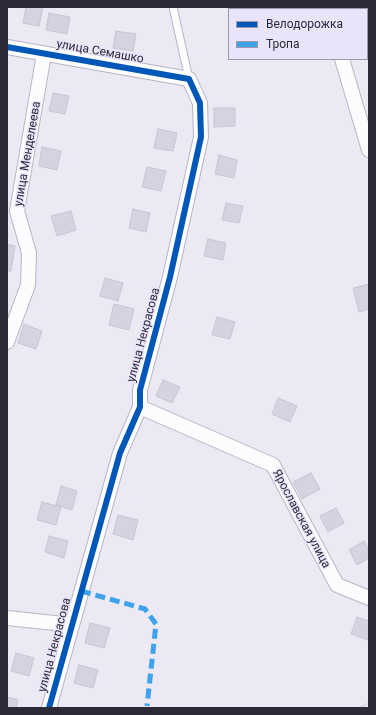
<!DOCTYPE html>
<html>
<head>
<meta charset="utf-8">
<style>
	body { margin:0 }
	#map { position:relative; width:376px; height:715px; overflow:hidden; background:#ece9f5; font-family:Roboto,sans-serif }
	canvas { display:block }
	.frame { position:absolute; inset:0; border:8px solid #2d2a37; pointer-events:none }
	.legend { position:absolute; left:228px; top:8px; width:140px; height:52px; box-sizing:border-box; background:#e9e4fa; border:1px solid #9e9aac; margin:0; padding:5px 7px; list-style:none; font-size:12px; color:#2d2a37 }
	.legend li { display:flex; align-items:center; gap:8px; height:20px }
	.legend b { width:20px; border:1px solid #9e9aac }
</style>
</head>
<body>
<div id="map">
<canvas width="376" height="715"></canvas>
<div class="frame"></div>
<ul class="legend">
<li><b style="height:5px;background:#0057b8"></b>Велодорожка</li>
<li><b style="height:5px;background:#3ea3ec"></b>Тропа</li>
</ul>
</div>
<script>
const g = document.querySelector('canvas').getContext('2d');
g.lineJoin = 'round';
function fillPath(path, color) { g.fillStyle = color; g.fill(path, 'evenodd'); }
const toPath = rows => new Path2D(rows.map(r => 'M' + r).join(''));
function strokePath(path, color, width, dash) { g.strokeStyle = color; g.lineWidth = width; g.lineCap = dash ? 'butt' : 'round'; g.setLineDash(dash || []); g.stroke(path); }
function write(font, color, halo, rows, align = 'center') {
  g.font = font + ' Roboto,sans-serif'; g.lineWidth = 3; g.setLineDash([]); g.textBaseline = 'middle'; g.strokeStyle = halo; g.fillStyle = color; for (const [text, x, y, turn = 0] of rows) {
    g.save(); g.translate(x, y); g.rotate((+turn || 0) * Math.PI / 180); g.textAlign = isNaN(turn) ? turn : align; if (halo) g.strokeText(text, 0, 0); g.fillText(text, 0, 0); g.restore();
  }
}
const building = toPath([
	[26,7,43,7,39,26,23,23,26,7],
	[49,13,70,17,67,34,46,30,49,13],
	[116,31,136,34,133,51,113,48,116,31],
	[53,93,69,96,65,114,49,111,53,93],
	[214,108,235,108,235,126,214,127,214,108],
	[158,129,177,133,173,151,154,148,158,129],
	[42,147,61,151,57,170,39,166,42,147],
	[219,155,237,160,234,178,215,174,219,155],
	[147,167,166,171,161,191,142,187,147,167],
	[226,203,243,206,239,223,222,220,226,203],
	[133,209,150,213,146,232,129,228,133,209],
	[71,211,76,230,57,236,51,216,71,211],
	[208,239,226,243,223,260,204,256,208,239],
	[7,244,15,246,11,271,7,271,7,244],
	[105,278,123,283,118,301,100,296,105,278],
	[369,284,369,309,359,312,353,288,369,284],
	[114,304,134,309,129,330,109,325,114,304],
	[217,317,235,322,230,339,212,335,217,317],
	[24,324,42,331,36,349,18,343,24,324],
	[163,380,180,387,172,403,156,396,163,380],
	[278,398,297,406,290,422,272,414,278,398],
	[311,473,320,489,302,499,293,482,311,473],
	[61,486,77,491,72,510,56,505,61,486],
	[42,502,61,507,56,525,37,520,42,502],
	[336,508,344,523,328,532,320,516,336,508],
	[118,515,138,520,133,540,113,534,118,515],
	[49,536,68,541,64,558,45,552,49,536],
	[364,541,369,550,369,558,357,565,349,550,364,541],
	[357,617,369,621,368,640,351,634,357,617],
	[90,623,110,628,104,648,85,643,90,623],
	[16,653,34,658,29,676,11,671,16,653],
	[79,665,98,670,93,688,74,683,79,665],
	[7,697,18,700,16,708,7,708,7,697]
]);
const lane = toPath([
	[173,7,189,79]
]);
const street = toPath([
	[328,7,329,9],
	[7,47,189,79,200,103,201,137,170,277,140,390,140,407,120,453,49,708],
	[342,59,369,150],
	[7,342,28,285,29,253,17,211,44,54],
	[140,407,273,465,337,585,369,598],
	[7,618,64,624,73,620]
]);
const rail = toPath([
	[362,708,369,705]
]);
const quiet = toPath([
	[81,591,145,609,156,624,147,706]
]);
const cycleway = toPath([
	[7,47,189,79,200,103,201,137,170,277,140,390,140,407,120,453,49,708]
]);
const streetNames = [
	["улица Семашко",100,52,10],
	["улица Менделеева",28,154,-80],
	["улица Некрасова",144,335,-75],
	["Ярославская улица",301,519,62],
	["улица Некрасова",55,645,-75]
];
fillPath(building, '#d6d2e1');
strokePath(building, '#c8c5d1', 1);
strokePath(lane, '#b8b5c1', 9);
strokePath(street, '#b8b5c1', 16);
strokePath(lane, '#fcfcfe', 7);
strokePath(street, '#fcfcfe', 14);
strokePath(rail, '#cccbcf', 4.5);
strokePath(rail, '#e9e4fa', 3, [9]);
strokePath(quiet, '#3ea3ec', 5, [10, 5]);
strokePath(cycleway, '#0057b8', 6);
write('12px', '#2d2a37', '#e9e4fa', streetNames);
</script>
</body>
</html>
